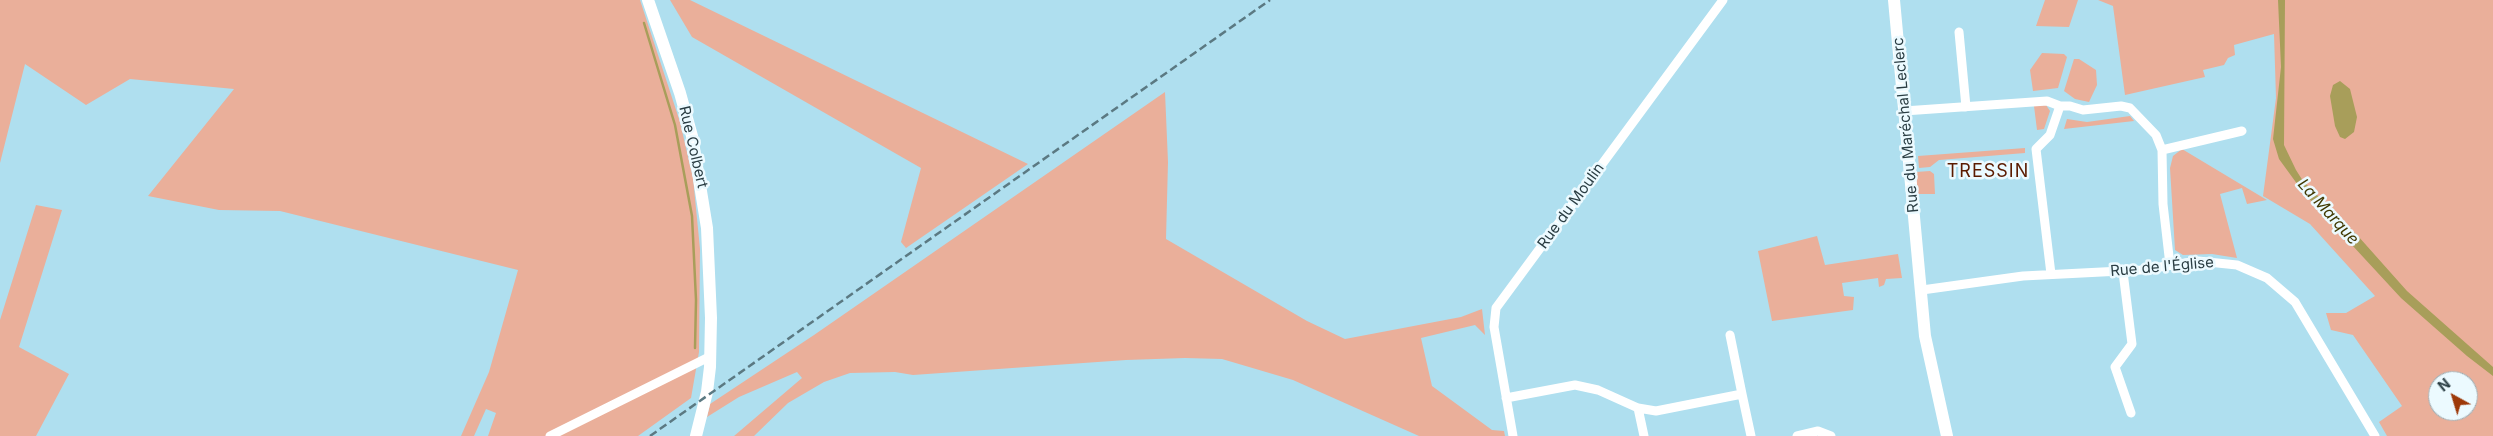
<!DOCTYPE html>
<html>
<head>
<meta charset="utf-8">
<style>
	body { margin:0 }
	#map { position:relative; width:2493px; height:436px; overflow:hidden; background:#afdfef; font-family:Inter,sans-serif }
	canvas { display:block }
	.north { position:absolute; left:2428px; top:371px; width:50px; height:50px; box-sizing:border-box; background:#ecfaff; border:1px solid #9eaeb4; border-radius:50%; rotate:321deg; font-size:14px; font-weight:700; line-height:20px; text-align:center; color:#2a3d43 }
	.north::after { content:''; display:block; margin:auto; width:18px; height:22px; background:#9d3909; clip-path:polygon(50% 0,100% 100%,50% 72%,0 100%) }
</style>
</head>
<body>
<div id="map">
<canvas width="2493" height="436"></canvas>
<div class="north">N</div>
</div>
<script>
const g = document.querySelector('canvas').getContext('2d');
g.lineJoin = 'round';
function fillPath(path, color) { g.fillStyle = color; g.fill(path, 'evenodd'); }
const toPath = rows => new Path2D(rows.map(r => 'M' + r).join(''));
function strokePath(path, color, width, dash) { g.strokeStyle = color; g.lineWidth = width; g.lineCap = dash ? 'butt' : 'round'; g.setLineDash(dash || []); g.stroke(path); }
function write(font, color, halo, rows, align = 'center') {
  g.font = font + ' Inter,sans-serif'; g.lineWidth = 5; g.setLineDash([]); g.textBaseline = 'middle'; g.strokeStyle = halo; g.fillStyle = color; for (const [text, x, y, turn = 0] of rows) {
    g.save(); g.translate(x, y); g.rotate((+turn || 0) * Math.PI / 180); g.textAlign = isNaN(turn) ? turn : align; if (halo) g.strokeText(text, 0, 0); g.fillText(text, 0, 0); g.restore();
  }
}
const green = toPath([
	[0,0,640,0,680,122,693,178,700,249,699,352,691,398,638,436,488,436,496,413,486,409,474,436,461,436,489,372,518,270,280,211,219,210,148,196,234,89,130,79,86,105,25,64,0,163],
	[670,0,690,0,1028,164,906,248,901,242,921,168,692,37],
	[2045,0,2078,0,2069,27,2036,26],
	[2098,0,2493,0,2493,436,2387,436,2379,422,2402,406,2353,335,2331,330,2326,313,2346,313,2375,296,2310,224,2263,196,2276,98,2274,34,2234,45,2235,55,2228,58,2224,65,2203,70,2205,77,2125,95,2113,6],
	[2438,381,2468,381,2468,411,2438,411],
	[2042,53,2064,54,2067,57,2058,88,2033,91,2030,70],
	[2074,59,2079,59,2096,70,2097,85,2089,102,2075,99,2064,91],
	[1165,92,1168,162,1166,239,1307,321,1345,339,1461,317,1482,309,1485,335,1475,325,1421,338,1432,386,1492,430,1504,431,1505,436,1419,436,1293,380,1222,359,1185,358,1126,360,913,375,895,372,850,373,824,382,788,403,754,436,734,436,802,378,797,372,739,397,707,417,710,404,814,335],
	[2046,105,2050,111,2044,129,2037,130,2034,106],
	[2130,116,2134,121,2064,129,2067,119,2087,122],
	[2025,148,2025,153,1939,160,1930,167,1919,168,1918,156],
	[2182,149,2267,200,2247,204,2242,188,2220,194,2237,258,2212,254,2183,255,2175,250,2170,168,2173,156],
	[1930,171,1934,174,1935,194,1917,194,1916,172],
	[36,205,62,210,19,347,69,374,36,436,0,436,0,320],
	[1817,236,1825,265,1898,254,1902,278,1886,279,1884,285,1879,287,1878,278,1842,283,1844,296,1854,297,1853,310,1772,321,1758,251]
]);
const water = toPath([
	[2278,0,2285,0,2284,145,2296,170,2303,181,2358,236,2407,291,2493,367,2493,376,2467,356,2401,298,2303,192,2279,159,2273,139,2281,67],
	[2340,81,2350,89,2357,117,2354,132,2345,139,2340,137,2335,126,2330,96,2333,85]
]);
const stream = toPath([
	[644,23,675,125,692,216,696,300,695,348]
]);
const street = toPath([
	[1959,32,1966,107],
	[1904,111,2047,101,2060,106,2070,106,2083,110,2121,106,2130,108,2156,135,2162,150,2163,204,2170,265],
	[2162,150,2242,131],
	[2123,272,2132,344,2115,367,2131,413],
	[2051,274,2036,149,2050,135,2060,106],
	[1922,290,2023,276,2141,270,2198,261,2237,265,2267,278,2295,302,2375,436],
	[1730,335,1742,394],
	[1506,398,1575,385,1598,390,1638,408,1656,411,1742,394,1751,436],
	[1638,408,1644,436],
	[550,436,711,356],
	[1513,436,1494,327,1496,308,1723,0],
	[1797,436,1818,431,1831,436]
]);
const secondary = toPath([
	[648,0,680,93,692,136,707,228,711,318,710,367,707,392,696,436],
	[1894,0,1925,336,1947,436]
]);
const rail = toPath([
	[650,436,1270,0]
]);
const streetNames = [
	["Rue du Maréchal Leclerc",1906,125,-95],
	["Rue Colbert",693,147,77],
	["Rue du Moulin",1571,206,-54],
	["Rue de l'Église",2162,267,-5]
];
const waterNames = [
	["La Marque",2328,212,48]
];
const quarterNames = [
	["TRESSIN",1988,172]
];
fillPath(green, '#eaaf9a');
fillPath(water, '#a89e5a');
strokePath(stream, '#a89e5a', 2.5);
strokePath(street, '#fff', 9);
strokePath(secondary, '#fff', 12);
strokePath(rail, '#5b7982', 2.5, [8, 4]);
write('15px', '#2a3d43', '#ecfaff', streetNames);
write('italic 16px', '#403800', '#ecfaff', waterNames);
g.letterSpacing = '1px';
write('18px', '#5b1b00', '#ecfaff', quarterNames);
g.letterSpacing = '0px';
</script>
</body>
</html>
